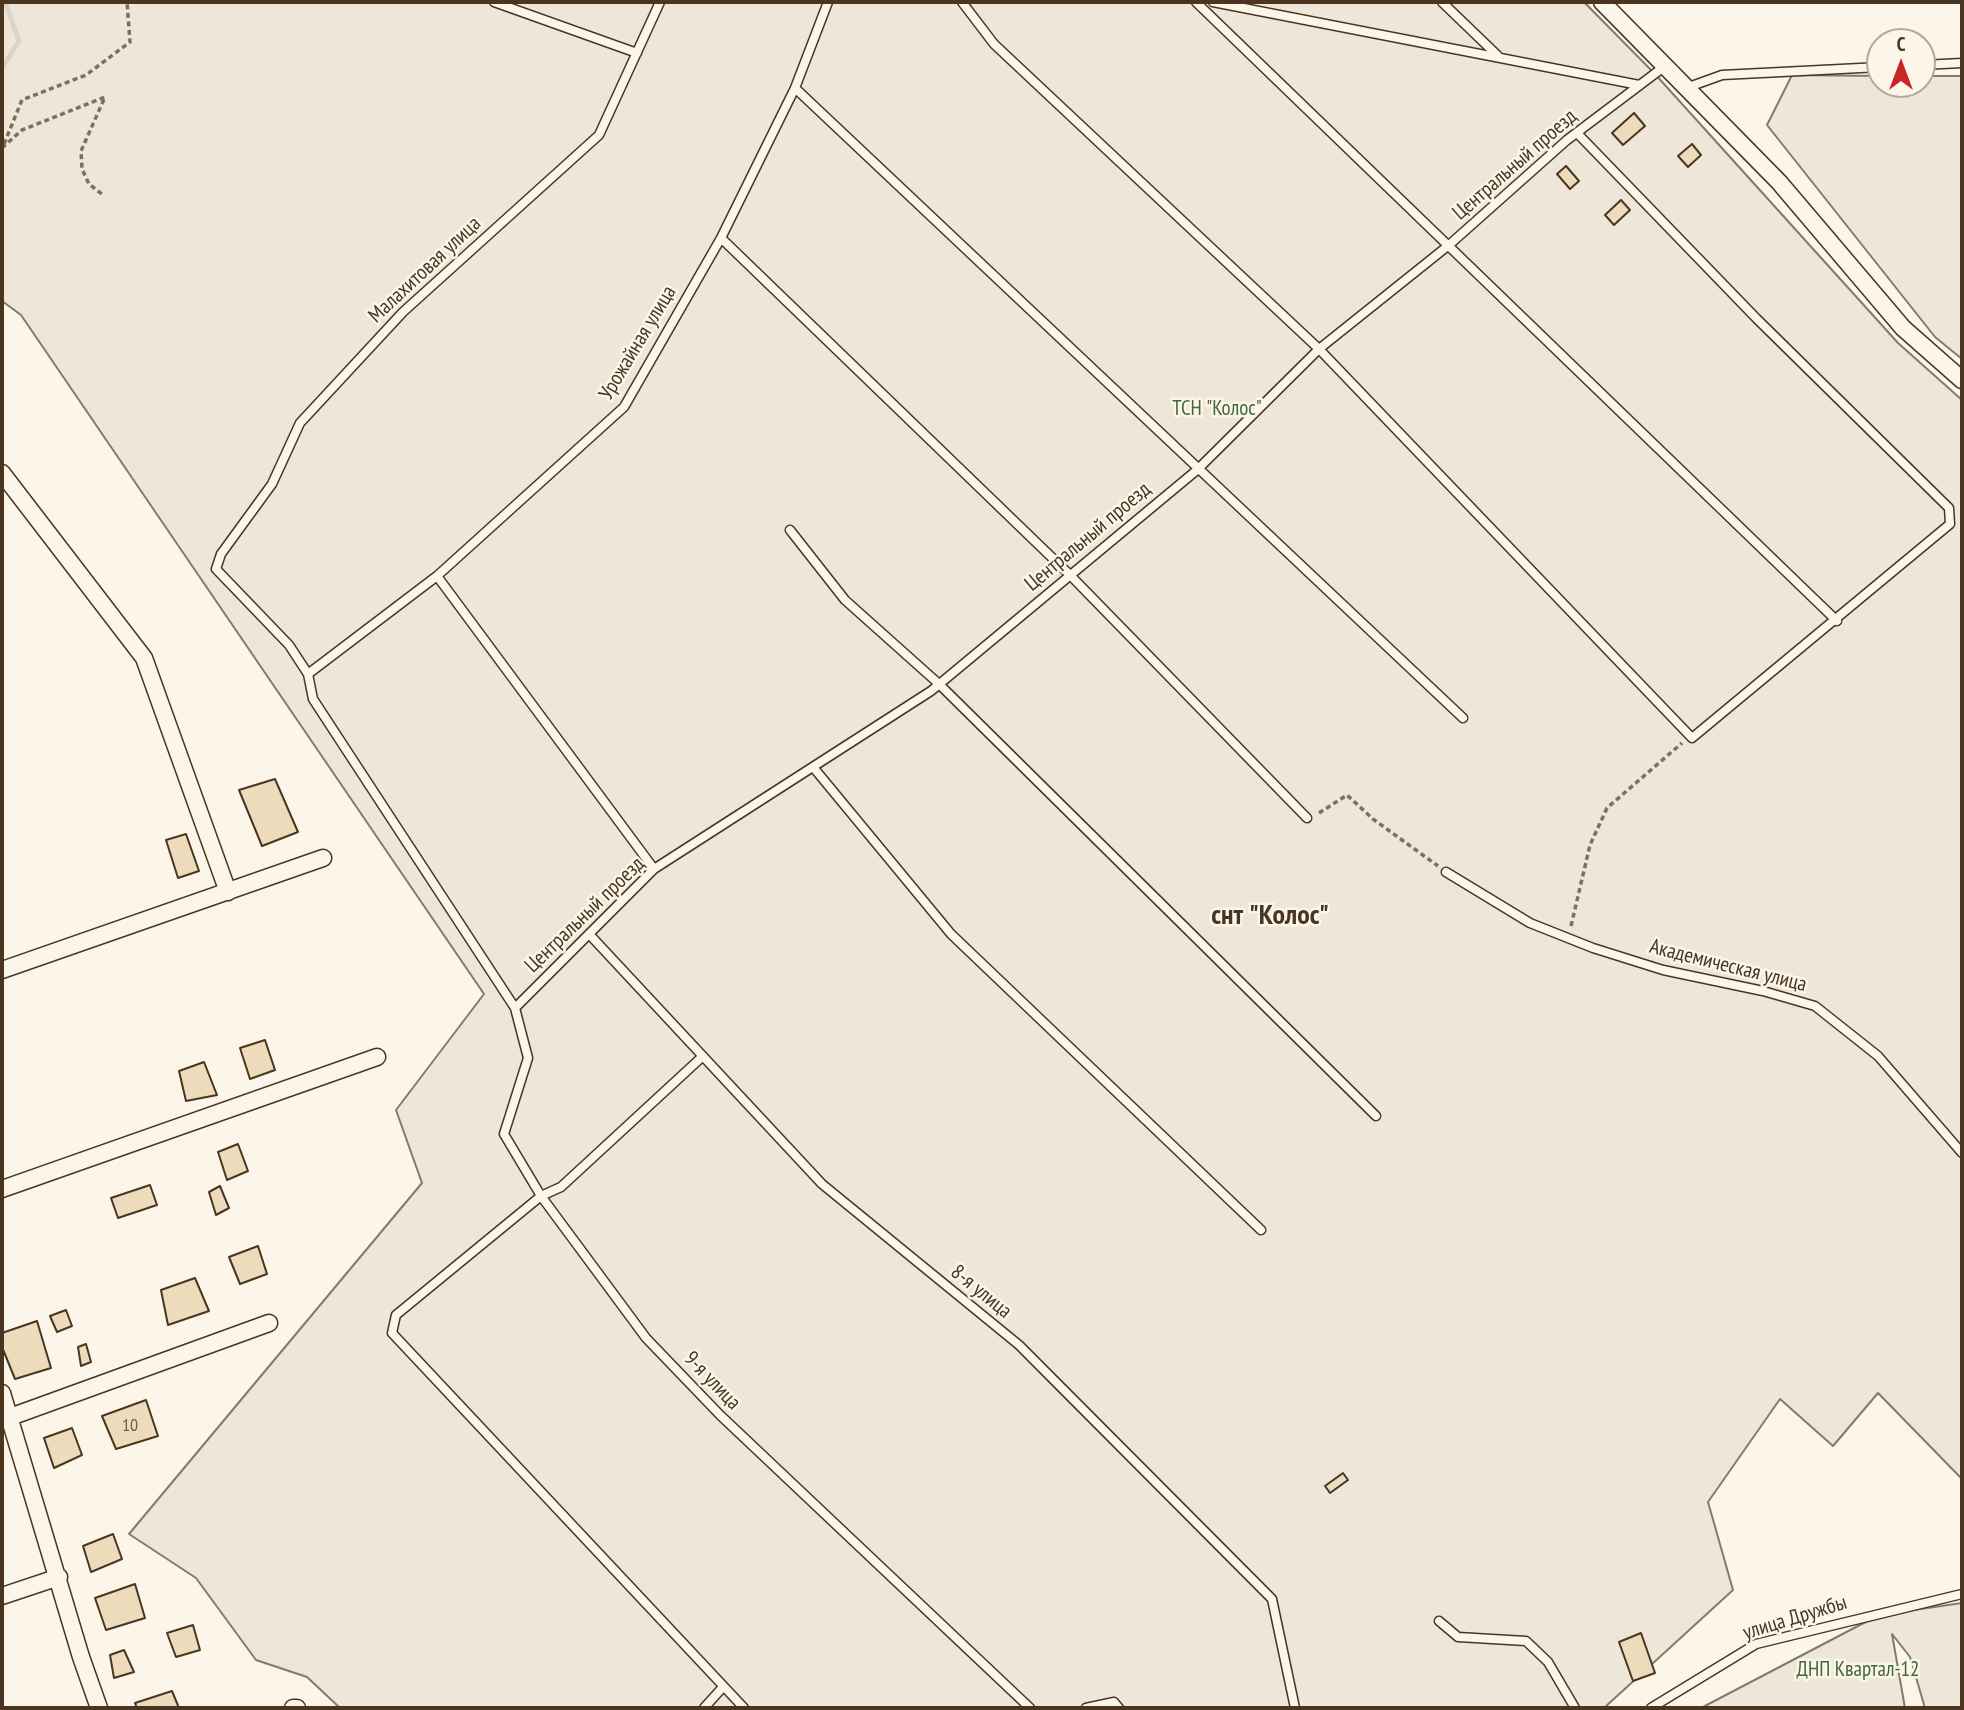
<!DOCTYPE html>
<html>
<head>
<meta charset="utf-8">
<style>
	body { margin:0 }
	#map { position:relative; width:1964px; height:1710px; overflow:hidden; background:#fbf6e9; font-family:"PT Sans Narrow",sans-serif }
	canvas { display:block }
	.frame { position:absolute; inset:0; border:4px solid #4a3520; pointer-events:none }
	.north { position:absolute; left:1866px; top:28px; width:70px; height:70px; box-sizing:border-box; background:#fbf6e9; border:2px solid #b4a999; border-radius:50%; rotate:0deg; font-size:19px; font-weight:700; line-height:28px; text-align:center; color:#4a3520 }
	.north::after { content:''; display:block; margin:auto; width:24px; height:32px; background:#c62828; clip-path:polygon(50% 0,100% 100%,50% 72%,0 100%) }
</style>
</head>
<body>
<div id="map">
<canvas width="1964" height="1710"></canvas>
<div class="frame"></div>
<div class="north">С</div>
</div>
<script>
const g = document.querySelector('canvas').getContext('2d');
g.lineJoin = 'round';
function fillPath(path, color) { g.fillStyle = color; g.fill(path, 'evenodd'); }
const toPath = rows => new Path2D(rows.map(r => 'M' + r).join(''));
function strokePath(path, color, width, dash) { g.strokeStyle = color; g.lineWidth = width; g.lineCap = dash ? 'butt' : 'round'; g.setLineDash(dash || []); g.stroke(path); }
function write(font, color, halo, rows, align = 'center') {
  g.font = font + ' "PT Sans Narrow",sans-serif'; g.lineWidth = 5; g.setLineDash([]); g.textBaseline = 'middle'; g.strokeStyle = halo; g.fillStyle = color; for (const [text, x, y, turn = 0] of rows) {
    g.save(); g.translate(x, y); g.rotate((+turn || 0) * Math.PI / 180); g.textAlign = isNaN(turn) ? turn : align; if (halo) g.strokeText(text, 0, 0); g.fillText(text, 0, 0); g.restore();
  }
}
const green = toPath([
	[2,2,1584,2,1655,74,1898,343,1962,400,1962,1479,1878,1393,1833,1446,1780,1399,1708,1502,1733,1590,1604,1708,340,1708,307,1677,256,1660,196,1578,129,1534,422,1183,396,1110,484,994,21,315,2,301,2,2],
	[1792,75,1880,76,1880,84,1922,84,1922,76,1962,76,1962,359,1935,337,1767,125,1792,75],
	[1962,1603,1962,1708,1925,1708,1910,1657,1892,1634,1905,1708,1701,1708,1879,1615,1962,1603]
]);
const stream = toPath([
	[2,68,19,41,5,2]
]);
const building = toPath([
	[1634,113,1645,126,1623,145,1612,133,1634,113],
	[1692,144,1701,155,1688,167,1678,156,1692,144],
	[1566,166,1579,181,1570,189,1557,174,1566,166],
	[1621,200,1630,210,1614,225,1605,215,1621,200],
	[275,779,298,832,262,846,239,790,275,779],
	[186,834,199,871,178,878,166,840,186,834],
	[265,1040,275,1070,250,1079,240,1048,265,1040],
	[204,1062,217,1095,186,1101,179,1071,204,1062],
	[238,1144,248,1171,227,1180,218,1152,238,1144],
	[150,1185,157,1205,118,1218,111,1198,150,1185],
	[220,1186,229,1208,216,1215,209,1192,220,1186],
	[258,1246,267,1274,240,1284,229,1257,258,1246],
	[195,1278,209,1311,168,1325,161,1290,195,1278],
	[66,1310,72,1326,57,1332,50,1316,66,1310],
	[37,1321,51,1368,15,1379,2,1347,2,1333,37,1321],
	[86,1344,91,1362,81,1366,78,1347,86,1344],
	[146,1400,158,1436,116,1449,102,1416,146,1400],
	[72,1428,82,1455,54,1468,44,1438,72,1428],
	[1343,1473,1348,1480,1330,1493,1325,1486,1343,1473],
	[113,1534,122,1559,91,1572,83,1546,113,1534],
	[135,1584,145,1618,106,1630,95,1598,135,1584],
	[193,1625,200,1650,176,1657,167,1633,193,1625],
	[1641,1633,1655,1673,1633,1681,1619,1642,1641,1633],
	[124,1650,134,1672,114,1678,110,1655,124,1650],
	[172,1691,179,1708,137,1708,135,1703,172,1691]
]);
const path = toPath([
	[4,144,22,100,86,75,130,42,127,2],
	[2,148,22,130,105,97,81,151,82,169,89,184,102,194],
	[1319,813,1347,795,1373,819,1438,866],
	[1571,926,1590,845,1607,808,1682,743]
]);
const service = toPath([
	[494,2,637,53],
	[660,2,599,135,403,312,300,423,272,484,221,554,216,569,289,645,308,674,313,699,515,1008,528,1058,504,1134,541,1196,646,1338,720,1415,1030,1708],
	[962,2,994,44,1319,349,1692,738,1950,524,1949,508,1756,318,1577,133],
	[1196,2,1837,621],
	[1213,2,1639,85],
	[1442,2,1498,56],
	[1922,65,1962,63],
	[795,88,1463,718],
	[1686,88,1722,75,1880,67],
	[721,238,1070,575,1307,818],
	[790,530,845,600,939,684,1376,1116],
	[437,576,654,869],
	[308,674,437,576,624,407,721,238,795,88,828,2],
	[813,767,951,934,1261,1230],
	[1446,872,1530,923,1593,948,1663,970,1763,991,1815,1006,1878,1056,1962,1153],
	[589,934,822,1184,1019,1345,1272,1599,1295,1708],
	[515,1008,654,869,931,691,1197,470,1319,349,1449,245,1567,140,1665,66],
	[703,1056,561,1187,541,1196,396,1315,392,1333,744,1708],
	[1439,1621,1458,1637,1526,1641,1548,1662,1575,1708],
	[704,1708,723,1687],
	[1086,1708,1114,1702,1119,1708],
	[1651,1708,1756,1644,1962,1594]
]);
const minor = toPath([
	[1602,2,1779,182,1903,328,1962,380],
	[2,473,144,658,228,892],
	[2,970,323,858],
	[2,1189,377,1057],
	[2,1393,81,1657,99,1708],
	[2,1420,269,1323],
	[2,1596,59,1577],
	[293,1708,297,1708]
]);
const numberNames = [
	["10",130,1426]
];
const streetNames = [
	["Центральный проезд",1515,165,-41],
	["Малахитовая улица",425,270,-43],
	["Урожайная улица",638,343,-59],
	["Центральный проезд",1088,537,-40],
	["Центральный проезд",585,915,-44],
	["Академическая улица",1728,966,14],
	["8-я улица",981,1292,39],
	["9-я улица",712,1381,46],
	["улица Дружбы",1795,1618,-17]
];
const parkNames = [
	["ТСН \"Колос\"",1217,409],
	["ДНП Квартал-12",1858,1670]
];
const districtNames = [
	["снт \"Колос\"",1270,916]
];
fillPath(green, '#ede6d9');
strokePath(green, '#887966', 2);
strokePath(stream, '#dcd4c6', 5);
fillPath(building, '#ecdcbc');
strokePath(building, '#4a3520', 2);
strokePath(service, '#4a3520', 11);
strokePath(minor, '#4a3520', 19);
strokePath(path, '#7f6f5c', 3.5, [5, 3.5]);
strokePath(service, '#fbf6e9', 8);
strokePath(minor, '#fbf6e9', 16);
write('18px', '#725f47', null, numberNames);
write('21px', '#4a3520', '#fbf6e9', streetNames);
write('21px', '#436837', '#fbf6e9', parkNames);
write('bold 28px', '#4a3520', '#fbf6e9', districtNames);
</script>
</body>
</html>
